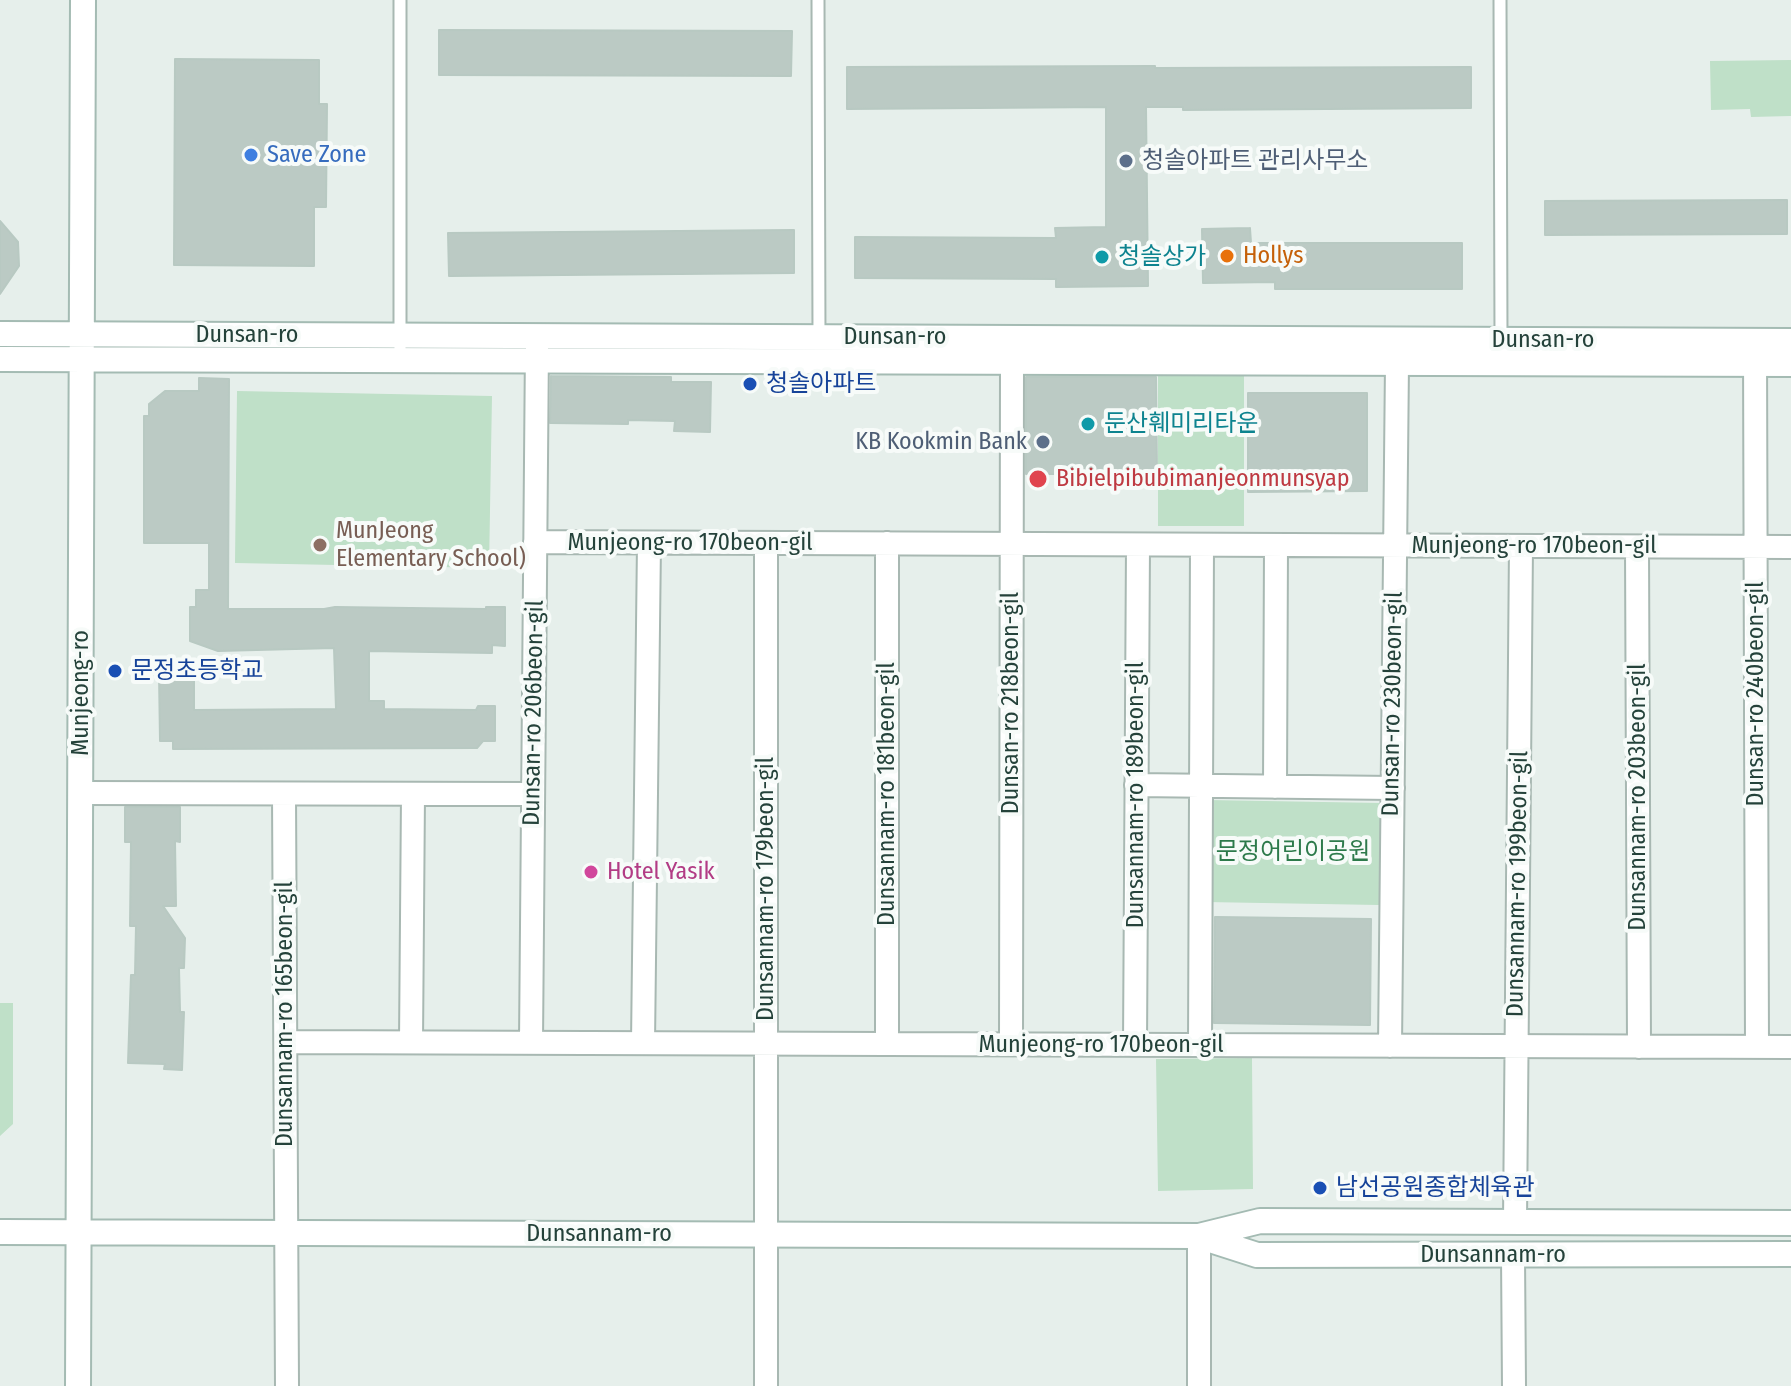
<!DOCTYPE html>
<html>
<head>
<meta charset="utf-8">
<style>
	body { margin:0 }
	canvas { display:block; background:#e6efeb }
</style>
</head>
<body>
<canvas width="1791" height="1386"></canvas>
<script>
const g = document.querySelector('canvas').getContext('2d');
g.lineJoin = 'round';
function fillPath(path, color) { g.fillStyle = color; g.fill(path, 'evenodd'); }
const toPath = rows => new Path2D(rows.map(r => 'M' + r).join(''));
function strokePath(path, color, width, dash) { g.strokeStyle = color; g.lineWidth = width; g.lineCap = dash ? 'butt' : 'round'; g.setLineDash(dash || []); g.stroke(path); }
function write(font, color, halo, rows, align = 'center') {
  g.font = font + ' "Fira Sans Condensed","Noto Sans KR",sans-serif'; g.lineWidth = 8; g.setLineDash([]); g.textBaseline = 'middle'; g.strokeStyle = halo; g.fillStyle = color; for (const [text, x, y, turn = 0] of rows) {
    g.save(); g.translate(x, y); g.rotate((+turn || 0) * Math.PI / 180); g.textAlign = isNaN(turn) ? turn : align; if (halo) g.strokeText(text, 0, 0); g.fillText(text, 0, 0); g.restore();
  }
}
const green = toPath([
	[1791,60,1791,116,1751,117,1750,109,1711,110,1710,61],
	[1244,358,1244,526,1158,526,1158,359],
	[237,391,492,396,489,568,235,563],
	[1207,800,1381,803,1379,905,1205,902],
	[0,1003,13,1003,13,1124,0,1136],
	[1252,1058,1253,1189,1158,1191,1156,1059]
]);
const building = toPath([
	[439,30,792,31,791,76,439,75,439,30],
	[175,59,319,60,319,104,327,104,326,207,314,207,314,266,174,265,175,59],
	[1155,66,1155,68,1471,67,1471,108,1183,110,1183,107,1146,107,1148,286,1056,287,1056,279,855,278,855,237,1056,238,1055,228,1106,227,1106,107,847,109,847,67,1155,66],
	[1787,200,1787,234,1545,235,1545,201,1787,200],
	[0,221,18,242,19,266,0,294,0,221],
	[1250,228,1251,243,1462,243,1462,289,1275,289,1275,282,1203,283,1202,229,1250,228],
	[794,230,794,273,449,276,448,233,794,230],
	[551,376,671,377,671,382,711,382,710,432,674,431,675,421,628,420,628,424,550,423,551,376],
	[1026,377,1156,377,1157,474,1026,474,1026,377],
	[199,378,229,379,228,609,324,609,335,607,486,609,486,607,505,607,505,646,492,645,492,653,369,651,369,701,384,701,384,709,476,710,478,706,495,706,495,741,483,741,477,748,173,749,173,741,160,741,159,673,194,673,194,710,336,709,334,648,218,651,190,641,190,607,196,607,196,590,209,590,209,543,144,543,144,416,149,416,149,404,165,391,199,391,199,378],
	[1248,393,1367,393,1367,491,1248,492,1248,393],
	[125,807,180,807,180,842,175,841,176,906,163,906,185,938,184,968,179,968,180,1012,184,1012,182,1070,164,1069,165,1064,128,1063,131,975,135,975,136,926,130,926,131,842,125,842,125,807],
	[1215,917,1371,919,1370,1025,1214,1023,1215,917]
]);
const lane = toPath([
	[400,0,400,360],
	[818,0,819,337],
	[1500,0,1501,339]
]);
const street = toPath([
	[1755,346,1757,1047],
	[535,542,1791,547],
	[887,543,887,1044],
	[1637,547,1639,1047],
	[1136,785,1393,788],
	[1275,787,1276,545],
	[81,793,533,794],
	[284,794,287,1386],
	[286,1042,1791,1047],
	[411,1042,413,794],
	[531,1042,537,345],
	[643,1043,649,543],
	[1011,1044,1012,362],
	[1135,1045,1138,545],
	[1200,1045,1202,545],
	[1390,1046,1397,363],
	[1515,1221,1521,546],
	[1199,1236,1199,1386],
	[1513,1255,1514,1386],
	[766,1386,766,543]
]);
const secondary = toPath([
	[0,334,1791,341],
	[0,359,1791,364],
	[0,1232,1199,1236,1260,1221,1791,1223],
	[1201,1237,1257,1255,1791,1254],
	[78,1386,83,0]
]);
const markers = [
	[251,155,8,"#3f7fe0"],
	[1126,161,8,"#5c6f8a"],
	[1227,256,8,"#e8710a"],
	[1102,257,8,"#0f9aa8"],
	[750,384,8,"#1a4fb4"],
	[1088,424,8,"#0f9aa8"],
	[1043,442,8,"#5c6f8a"],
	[1038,479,10,"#e0444e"],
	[320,545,8,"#8d6e63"],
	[115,671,8,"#1a4fb4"],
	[591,872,8,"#d1479c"],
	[1320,1188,8,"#1a4fb4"]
];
const shopNames = [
	["Save Zone",267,155]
];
const serviceNames = [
	["청솔아파트 관리사무소",1142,161],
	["KB Kookmin Bank",1027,442,"right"]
];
const foodNames = [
	["Hollys",1243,256]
];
const cultureNames = [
	["청솔상가",1118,257],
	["둔산훼미리타운",1104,424]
];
const streetNames = [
	["Dunsan-ro",247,335],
	["Dunsan-ro",895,337],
	["Dunsan-ro",1543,340],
	["Munjeong-ro 170beon-gil",690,543],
	["Munjeong-ro 170beon-gil",1534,546],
	["Munjeong-ro",81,693,-90],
	["Dunsan-ro 240beon-gil",1756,694,-90],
	["Dunsan-ro 218beon-gil",1011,703,-90],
	["Dunsan-ro 230beon-gil",1393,704,-89],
	["Dunsan-ro 206beon-gil",534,713,-89],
	["Dunsannam-ro 181beon-gil",887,794,-90],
	["Dunsannam-ro 189beon-gil",1136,795,-90],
	["Dunsannam-ro 203beon-gil",1638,797,-90],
	["Dunsannam-ro 199beon-gil",1518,884,-89],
	["Dunsannam-ro 179beon-gil",766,889,-90],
	["Dunsannam-ro 165beon-gil",285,1014,-90],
	["Munjeong-ro 170beon-gil",1101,1045],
	["Dunsannam-ro",599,1234],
	["Dunsannam-ro",1493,1255]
];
const transitNames = [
	["청솔아파트",766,384],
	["문정초등학교",131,671],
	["남선공원종합체육관",1336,1188]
];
const healthNames = [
	["Bibielpibubimanjeonmunsyap",1056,479]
];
const educationNames = [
	["MunJeong",336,531],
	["Elementary School)",336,559]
];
const parkNames = [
	["문정어린이공원",1293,852]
];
const hotelNames = [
	["Hotel Yasik",607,872]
];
fillPath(green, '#bfe0c8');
fillPath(building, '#bbcac4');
strokePath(building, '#b8c9c2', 2);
strokePath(lane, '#a8b8b2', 15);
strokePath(street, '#a8b8b2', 26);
strokePath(secondary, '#a4bbb3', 28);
strokePath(lane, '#fff', 11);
strokePath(street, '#fff', 22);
strokePath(secondary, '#fff', 24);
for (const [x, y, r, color] of markers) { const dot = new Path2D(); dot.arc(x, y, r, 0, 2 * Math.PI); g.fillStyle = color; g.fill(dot); strokePath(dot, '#f7fbf9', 3); }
write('24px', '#366cbe', '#f7fbf9', shopNames, 'left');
write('24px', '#4e5e75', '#f7fbf9', serviceNames, 'left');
write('24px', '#c56008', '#f7fbf9', foodNames, 'left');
write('24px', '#0d838f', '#f7fbf9', cultureNames, 'left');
write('24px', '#24423a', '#f7fbf9', streetNames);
write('24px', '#164399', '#f7fbf9', transitNames, 'left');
write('24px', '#be3a42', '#f7fbf9', healthNames, 'left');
write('24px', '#785e54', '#f7fbf9', educationNames, 'left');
write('24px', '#2d7a4b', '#f7fbf9', parkNames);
write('24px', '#b23c85', '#f7fbf9', hotelNames, 'left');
</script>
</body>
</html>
